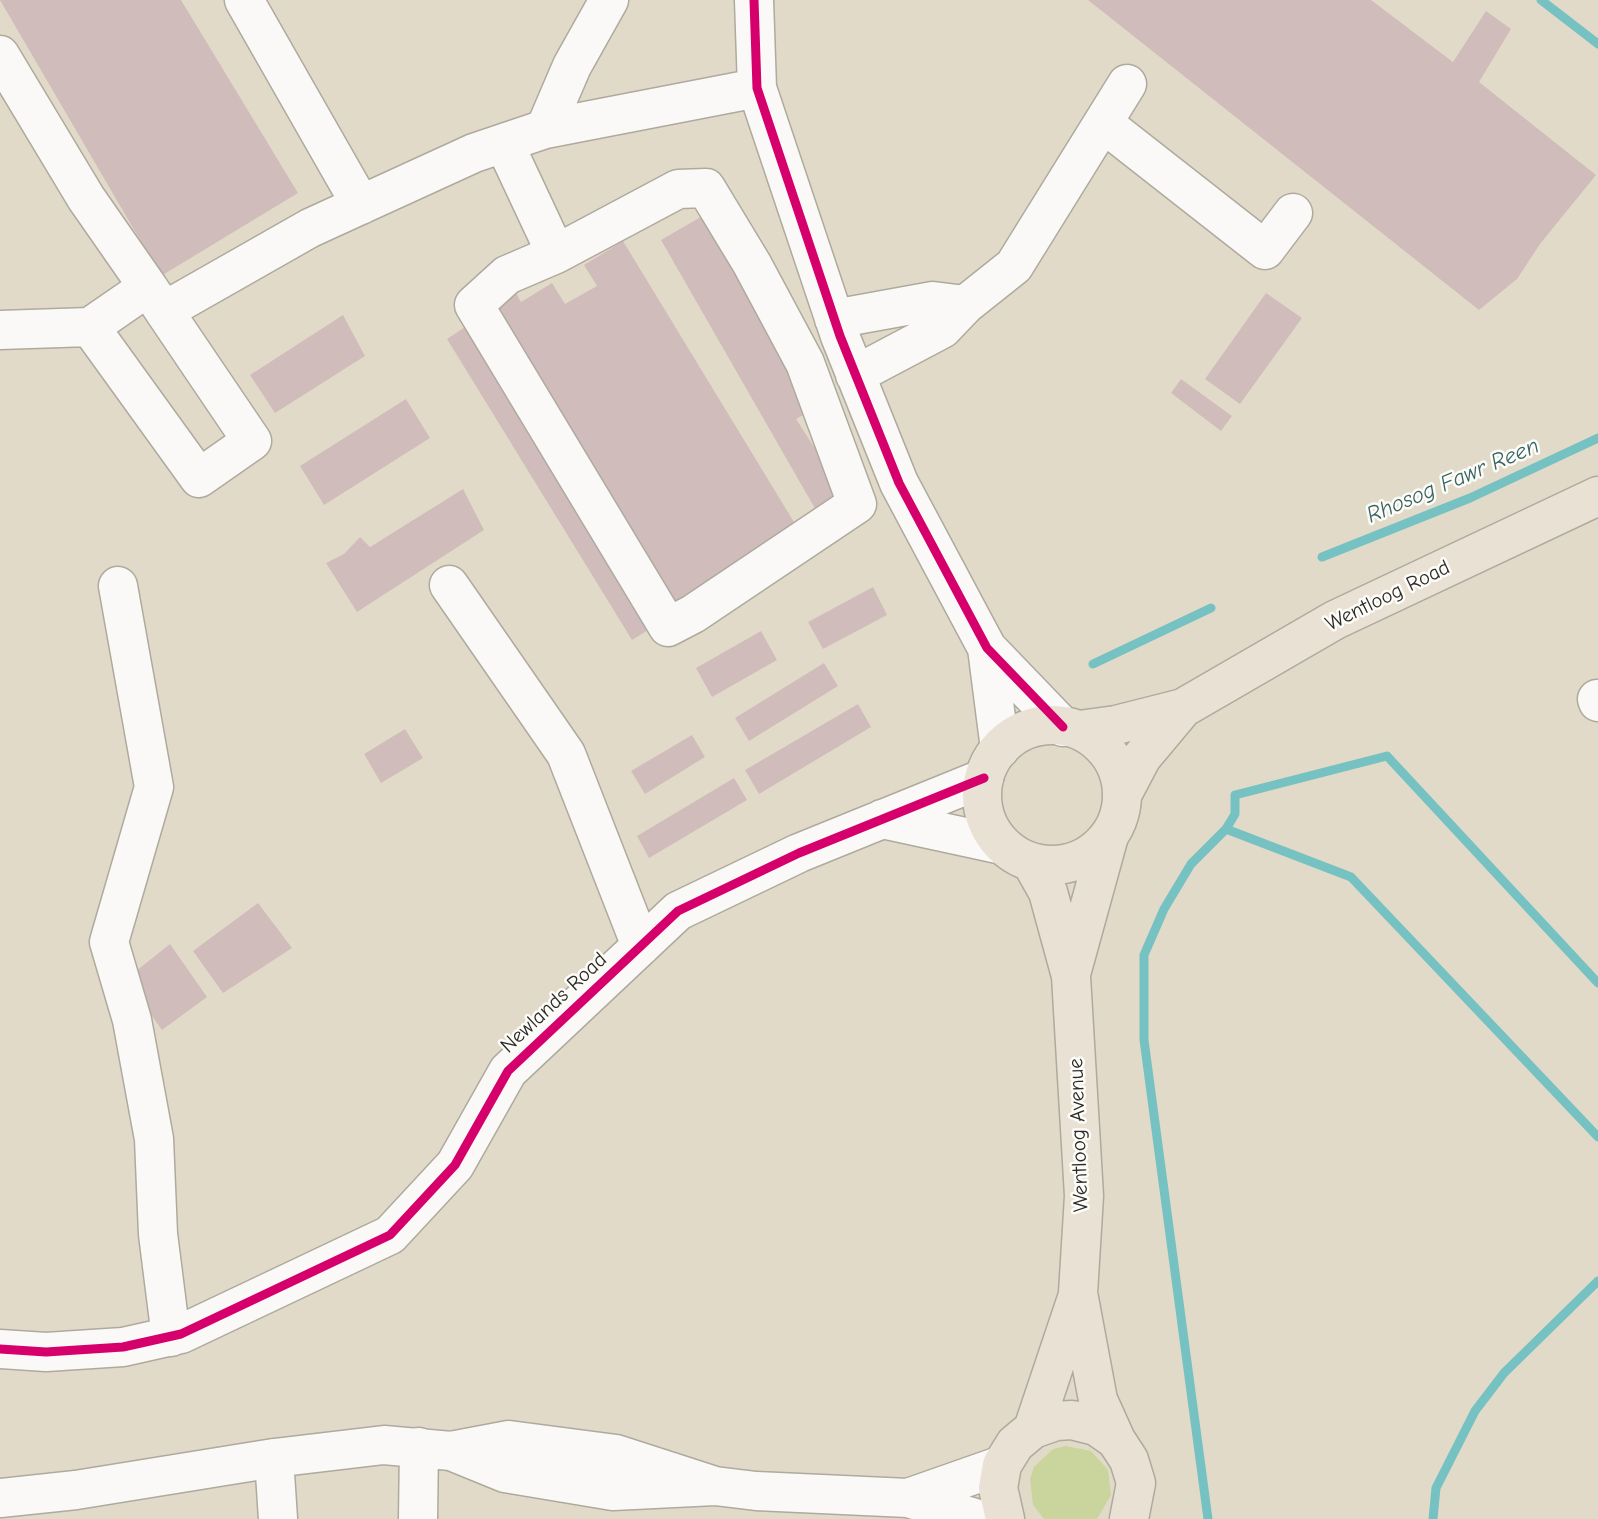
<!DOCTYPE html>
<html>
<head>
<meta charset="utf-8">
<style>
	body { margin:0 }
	canvas { display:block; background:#e2dac8 }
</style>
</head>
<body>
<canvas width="1598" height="1519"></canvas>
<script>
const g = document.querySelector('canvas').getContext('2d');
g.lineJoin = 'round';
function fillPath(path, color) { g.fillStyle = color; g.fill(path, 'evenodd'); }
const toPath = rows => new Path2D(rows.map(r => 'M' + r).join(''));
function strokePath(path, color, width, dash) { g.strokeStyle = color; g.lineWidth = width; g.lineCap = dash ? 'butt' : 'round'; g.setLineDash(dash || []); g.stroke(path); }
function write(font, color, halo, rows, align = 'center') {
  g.font = font + ' "Comic Neue",sans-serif'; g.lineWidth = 5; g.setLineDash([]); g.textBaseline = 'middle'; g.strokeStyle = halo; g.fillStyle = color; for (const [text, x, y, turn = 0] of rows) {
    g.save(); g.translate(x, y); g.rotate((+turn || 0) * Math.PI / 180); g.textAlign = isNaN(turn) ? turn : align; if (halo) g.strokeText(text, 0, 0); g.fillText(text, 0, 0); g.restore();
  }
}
const green = toPath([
	[1066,1446,1091,1451,1108,1470,1111,1495,1097,1519,1044,1519,1033,1505,1030,1479,1034,1467,1053,1449]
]);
const stream = toPath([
	[1541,0,1598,44],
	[1322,557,1470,498,1598,438],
	[1093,664,1211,608],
	[1226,829,1351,877,1598,1137],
	[1208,1519,1144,1040,1144,955,1164,909,1191,864,1226,829,1235,814,1235,795,1387,756,1598,983],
	[1433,1519,1436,1488,1475,1411,1504,1373,1598,1281]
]);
const building = toPath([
	[0,0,181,0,298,193,161,276],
	[1088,0,1371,0,1453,62,1486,11,1511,29,1479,82,1596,175,1540,244,1517,279,1479,310],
	[711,211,809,412,796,419,846,496,817,512,661,240],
	[623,241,800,532,674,602,495,307,516,293,521,302,552,283,565,304,597,286,584,265],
	[1266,293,1302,318,1240,404,1205,379],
	[343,315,365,356,275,413,250,375],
	[468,325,653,627,632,640,447,339],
	[1181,379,1232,416,1221,431,1171,393],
	[406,399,430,438,324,505,300,466],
	[463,489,484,530,357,612,326,563,344,554,360,537,370,547],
	[873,587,887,615,823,649,808,622],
	[761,631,777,660,712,697,696,668],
	[824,663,838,686,749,741,735,718],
	[858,704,871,727,759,794,745,770],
	[405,729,423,758,381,783,364,754],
	[692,735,705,757,645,794,631,771],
	[734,778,747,800,649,858,637,836],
	[258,903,292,948,223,993,193,951],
	[170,944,207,997,162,1030,126,979]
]);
const minor = toPath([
	[244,0,361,205],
	[754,0,757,88,840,336,899,483,987,648,1063,727],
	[0,55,86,198,148,287],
	[1103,123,1265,250,1293,213],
	[545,129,572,66,609,0],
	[504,143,556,254,678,189,706,188,752,264,805,363,857,504,693,614,668,627,474,305,507,275,556,254],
	[834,319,933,301,965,305],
	[90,327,199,478,252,441,164,311],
	[0,330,90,327,148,287,164,311,310,228,474,153,545,129,757,88],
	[855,375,942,329,965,305,1014,266,1127,84],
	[449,585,566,754,641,946],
	[118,586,154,787,109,942,132,1020,154,1139,158,1234,171,1337],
	[987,648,1000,749],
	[1597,699,1598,702],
	[882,819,1002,845],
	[0,1349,46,1352,123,1347,181,1334,390,1235,455,1165,508,1071,678,911,799,853,984,778],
	[451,1451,509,1440,616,1454,715,1486,756,1491,908,1498,978,1519],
	[274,1458,278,1519],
	[0,1498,76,1490,274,1458,384,1445,451,1451,505,1473,613,1491,715,1486],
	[908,1498,1002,1465],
	[418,1519,419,1447]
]);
const major = toPath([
	'982 795a70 70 0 1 1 140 0a70 70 0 1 1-140 0Z',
	[1079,730,1116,725,1183,708,1335,620,1598,496],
	[1122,795,1142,757,1183,708],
	[1031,862,1048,892,1071,976,1084,1196,1078,1293,1098,1400,1116,1440],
	[1071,974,1109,836],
	[1033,1429,1078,1295],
	[1005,1519,998,1488,1002,1465,1015,1444,1033,1429,1056,1421,1072,1420,1096,1426,1116,1440,1129,1460,1136,1483,1129,1519]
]);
const cycleway = toPath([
	[754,0,757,88,840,336,899,483,987,648,1063,727],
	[0,1349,46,1352,123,1347,181,1334,390,1235,455,1165,508,1071,678,911,799,853,984,778]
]);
const streetNames = [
	["Wentloog Road",1388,596,-26],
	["Newlands Road",554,1003,-43],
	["Wentloog Avenue",1079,1135,-92]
];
const waterNames = [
	["Rhosog Fawr Reen",1453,481,-23]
];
fillPath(green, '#c9d59c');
strokePath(stream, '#76c2c2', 9);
fillPath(building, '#d0bdbb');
strokePath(minor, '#aeaa9e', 41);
strokePath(major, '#aeaa9e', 41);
strokePath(minor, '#fbf9f7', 38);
strokePath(major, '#eae1d5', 38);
strokePath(cycleway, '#d6006c', 9);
write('21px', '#2b2b2b', '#fdfcf7', streetNames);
write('italic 23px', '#376366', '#fdfcf7', waterNames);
</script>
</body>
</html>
